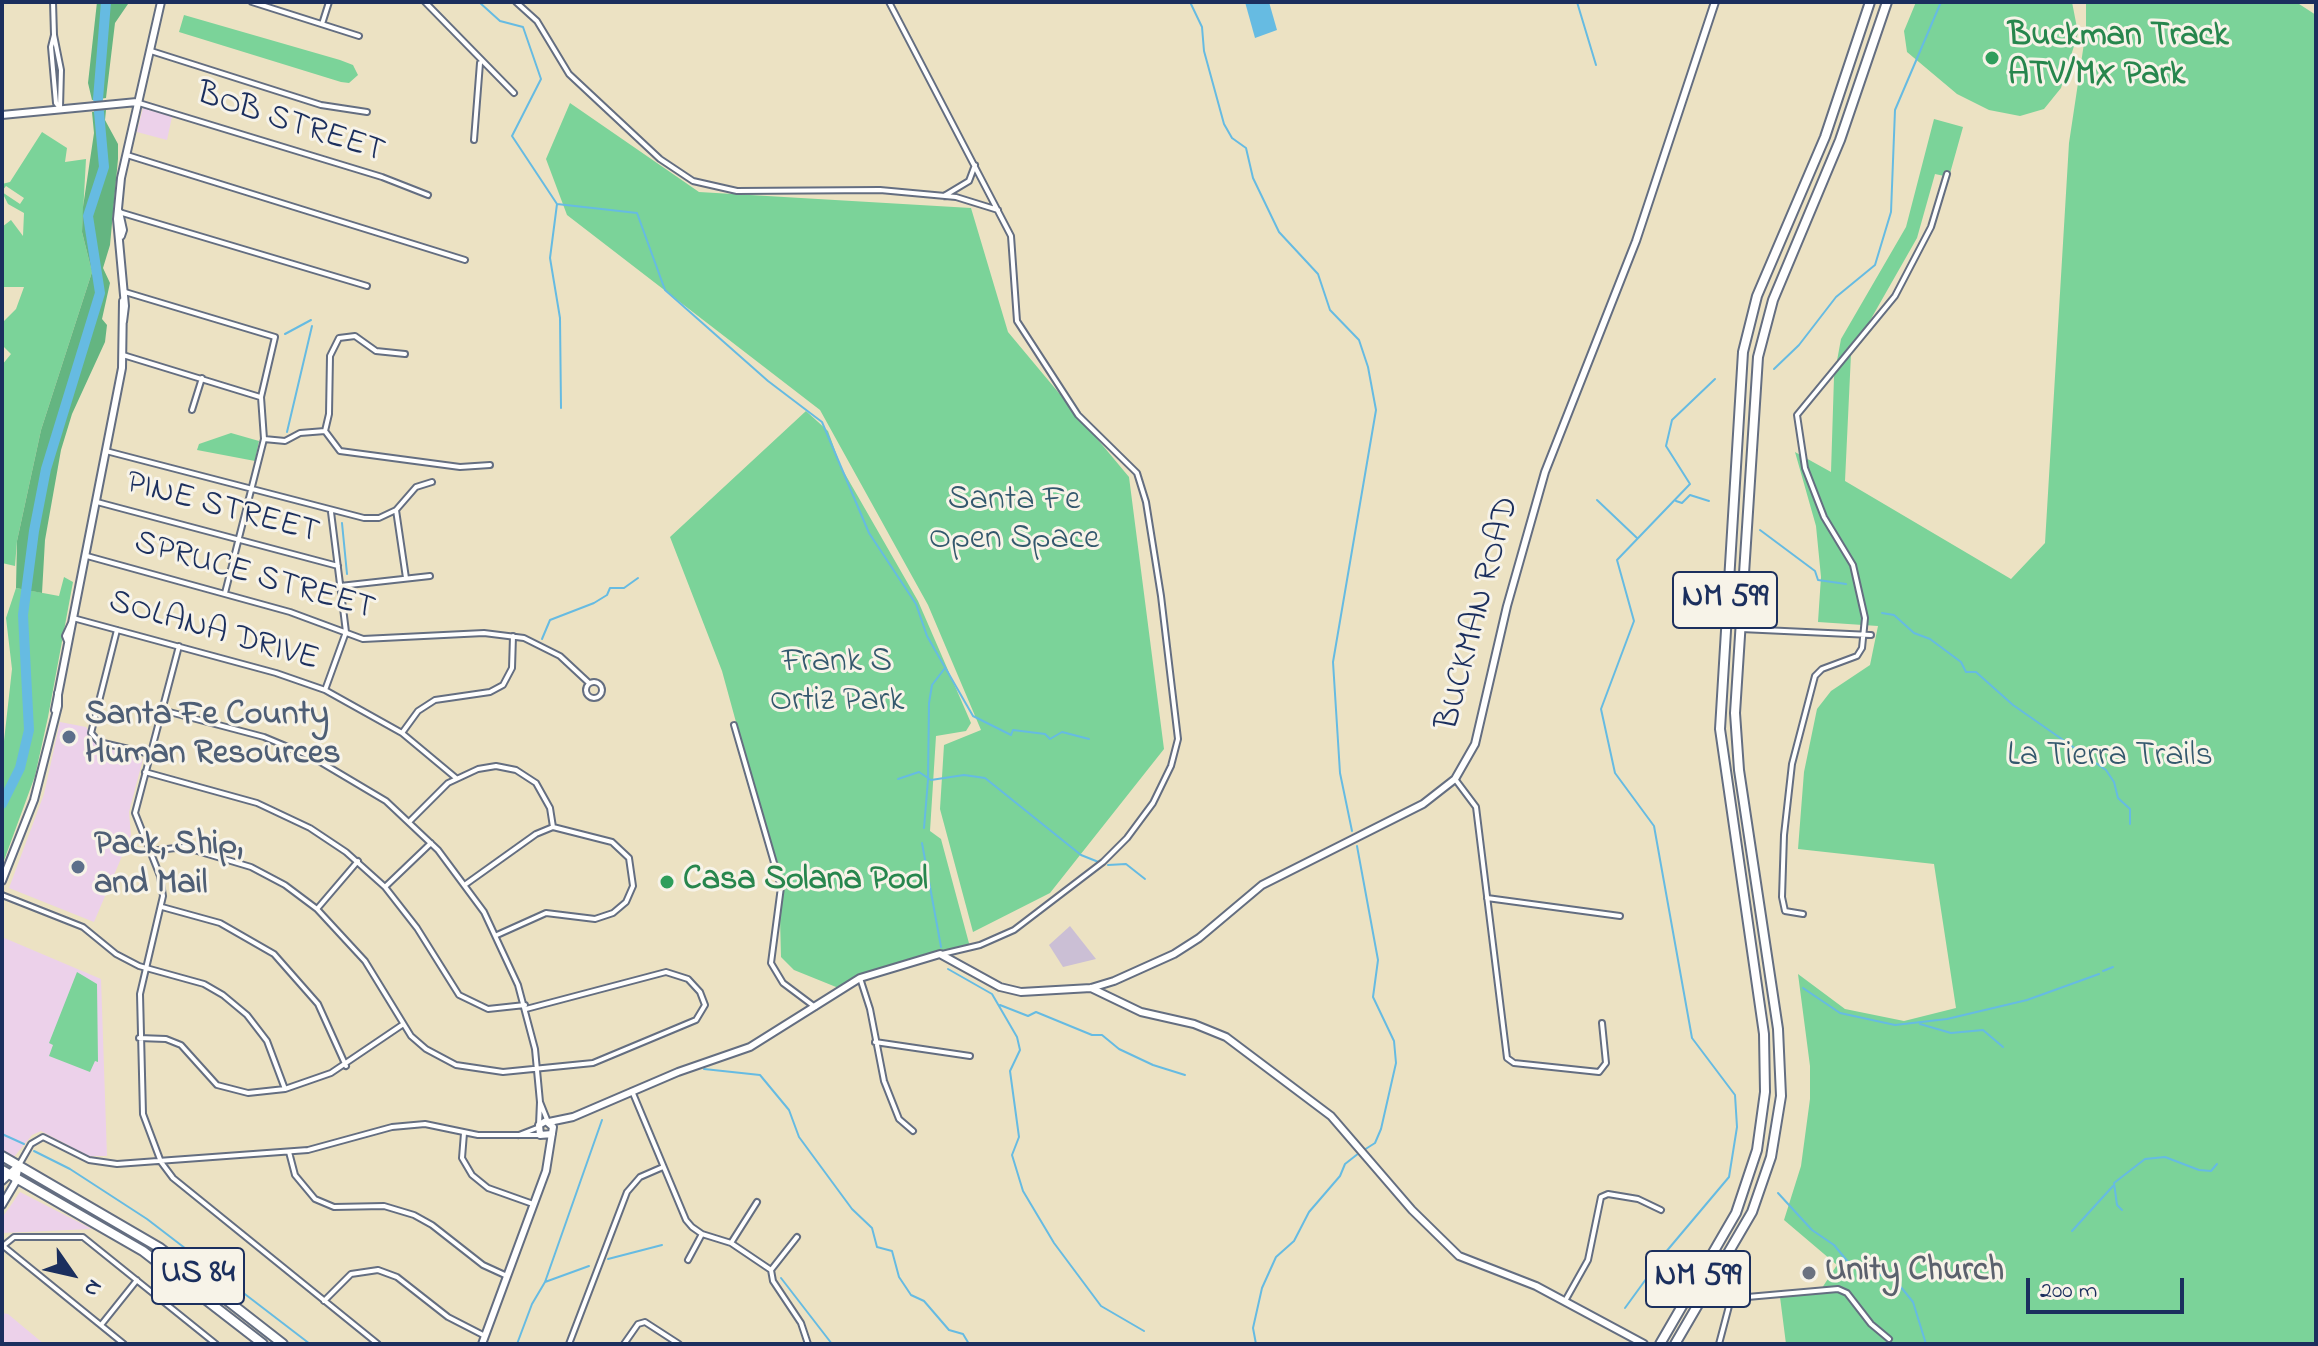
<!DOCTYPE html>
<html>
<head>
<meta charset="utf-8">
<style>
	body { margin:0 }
	#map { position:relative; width:2318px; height:1346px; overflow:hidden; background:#ece2c3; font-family:"Indie Flower",sans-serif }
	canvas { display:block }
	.frame { position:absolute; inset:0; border:4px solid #1b2f5e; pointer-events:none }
	.north { position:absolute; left:32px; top:1234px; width:80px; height:80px; -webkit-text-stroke:6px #f7f3e8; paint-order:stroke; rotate:124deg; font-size:22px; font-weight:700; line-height:32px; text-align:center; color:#1b2f5e }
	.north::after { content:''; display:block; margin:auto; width:28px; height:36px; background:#1b2f5e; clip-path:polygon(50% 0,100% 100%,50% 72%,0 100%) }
	.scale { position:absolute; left:2026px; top:1278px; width:158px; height:36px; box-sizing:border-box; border:4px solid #1b2f5e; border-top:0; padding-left:10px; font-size:24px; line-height:28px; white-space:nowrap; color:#1b2f5e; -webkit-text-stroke:6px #f7f3e8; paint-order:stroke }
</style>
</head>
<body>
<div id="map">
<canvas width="2318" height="1346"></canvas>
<div class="frame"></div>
<div class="north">N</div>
<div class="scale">200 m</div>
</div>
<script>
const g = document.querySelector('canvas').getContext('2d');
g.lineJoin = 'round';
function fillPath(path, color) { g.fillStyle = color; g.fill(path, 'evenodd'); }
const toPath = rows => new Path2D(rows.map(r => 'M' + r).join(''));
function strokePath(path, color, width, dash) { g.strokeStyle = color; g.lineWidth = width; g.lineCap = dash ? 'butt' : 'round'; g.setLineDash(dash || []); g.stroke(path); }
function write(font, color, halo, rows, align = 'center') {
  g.font = font + ' "Indie Flower",sans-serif'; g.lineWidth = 6; g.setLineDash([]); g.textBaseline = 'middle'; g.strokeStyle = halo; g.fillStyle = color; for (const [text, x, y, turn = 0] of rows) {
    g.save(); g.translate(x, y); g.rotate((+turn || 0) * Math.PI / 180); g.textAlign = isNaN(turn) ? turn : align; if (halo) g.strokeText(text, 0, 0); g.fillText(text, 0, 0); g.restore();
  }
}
const built = toPath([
	[143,108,172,117,167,140,137,132],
	[60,722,86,727,97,745,143,759,129,812,131,835,94,922,9,888,44,794],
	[2,937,101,979,107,1156,89,1156,41,1131,32,1135,14,1157,2,1150],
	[20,1192,92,1229,2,1233,2,1218],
	[2,1313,8,1314,44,1344,2,1344]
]);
const industrial = toPath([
	[1070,926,1096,959,1063,967,1049,945]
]);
const green = toPath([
	[1916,2,2072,2,2078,33,2061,88,2044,109,2020,116,1989,110,1957,94,1907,52,1904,31],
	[2086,2,2296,2,2316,15,2316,1344,1786,1344,1780,1297,1820,1291,1837,1265,1784,1220,1801,1166,1810,1099,1810,1066,1798,974,1845,1009,1904,1021,1956,1008,1934,864,1798,849,1804,772,1817,709,1831,691,1870,665,1878,626,1818,622,1821,577,1816,526,1795,452,1831,472,1834,377,1841,339,1906,227,1934,119,1963,127,1949,177,1935,174,1917,238,1851,354,1845,481,2011,579,2045,543,2069,143,2086,30],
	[184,15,340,60,353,65,358,75,349,83,341,82,179,32],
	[570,103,699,192,971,208,1008,332,1129,477,1164,749,1050,893,973,932,940,809,944,745,981,730,928,605,820,410,567,215,546,159],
	[42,132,67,148,65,162,86,159,82,232,92,272,41,430,17,541,15,566,2,563,2,365,11,354,2,345,2,323,16,309,24,287,2,287,2,227,11,220,23,236,24,213,8,204,2,192,20,204,24,198,6,186,2,191,2,184,10,182],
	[806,411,828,431,841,467,918,601,971,723,966,731,936,736,930,831,941,839,970,947,884,970,841,989,794,970,781,957,779,879,722,671,670,537],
	[231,433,259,441,255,461,197,450,199,444],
	[64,577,73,582,48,717,35,776,2,866,2,759,12,669,6,618,16,588,59,596],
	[77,972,97,984,98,1062,95,1061,90,1072,49,1056,53,1045,49,1043]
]);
const forest = toPath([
	[97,2,128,4,115,23,106,98,92,100,88,83],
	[106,110,105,120,118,144,118,159,110,245,103,268,110,283,102,319,107,325,105,342,72,414,61,450,45,540,42,593,16,588,17,541,41,430,92,272,82,232,83,207,94,133,92,112]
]);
const water = toPath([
	[1245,2,1269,2,1277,30,1255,38]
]);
const stream = toPath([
	[479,2,500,21,523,27,541,79,512,136,557,204,637,213,665,290,768,381,822,422,869,533,916,604,927,636,973,716,1011,735,1013,730,1045,734,1050,739,1062,732,1089,739],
	[1190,2,1202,27,1204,51,1224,124,1232,138,1246,148,1253,178,1279,232,1318,274,1330,310,1359,340,1368,367,1376,410,1333,662,1340,773,1352,831],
	[1577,2,1596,65],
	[557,204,550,258,560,318,561,408],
	[285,334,311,320],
	[1774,369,1799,345,1836,297,1875,265,1891,212,1895,110,1941,2],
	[287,432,312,326],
	[1597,500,1637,538],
	[1676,501,1682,503,1690,495,1709,501],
	[342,523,347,574],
	[1760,530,1815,571,1818,580,1846,584],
	[1882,613,1894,615,1914,633,1930,639,1961,662,1966,672,1976,672,2013,705,2106,770,2114,782,2118,798,2130,809,2130,824],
	[542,639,550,620,594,603,607,595,610,588,624,588,638,578],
	[87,745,90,738],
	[898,779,919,772,931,780,964,775,985,778,1081,855,1101,863],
	[924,828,928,780,929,703,932,685,945,668],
	[922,843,941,947],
	[1357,846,1378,960,1373,997,1394,1041,1396,1063,1381,1129,1375,1143,1364,1150],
	[1108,865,1126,864,1145,879],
	[948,969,992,994,1017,1037,1020,1050,1010,1071,1019,1137,1012,1155,1023,1191,1054,1243,1101,1306,1144,1331],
	[2103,971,2113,967],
	[1803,988,1840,1013,1895,1025,1947,1019,2027,1000,2099,974],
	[1000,1005,1028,1016,1036,1012,1092,1035,1102,1035,1119,1049,1153,1065,1185,1075],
	[1920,1024,1951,1033,1983,1030,2003,1047],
	[704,1069,760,1075,789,1110,799,1137,852,1209,872,1228,877,1247,892,1251,899,1277,911,1295,924,1301,949,1330,963,1334,969,1344],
	[2,1134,24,1144],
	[34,1151,70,1169,147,1219,310,1344],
	[1778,1193,1812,1230,1834,1245,1849,1263,1896,1281,1913,1302,1926,1344],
	[2122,1210,2117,1205,2114,1183,2145,1159,2165,1157,2199,1170,2211,1171,2217,1164],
	[2072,1231,2113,1186],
	[608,1259,662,1245],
	[781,1278,832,1344],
	[545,1282,602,1120],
	[1625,1308,1665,1253,1729,1177,1737,1127,1735,1095,1692,1038,1654,826,1615,773,1601,709,1634,621,1617,560,1690,484,1666,446,1672,420,1715,379],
	[517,1344,532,1304,545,1282,589,1266],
	[1256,1344,1253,1328,1262,1288,1276,1257,1294,1241,1309,1212,1340,1176,1345,1164,1359,1153]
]);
const river = toPath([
	[98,99,106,2],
	[2,804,20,768,29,730,23,615,34,531,46,469,100,293,88,216,104,167,99,112]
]);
const street = toPath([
	[53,2,54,35],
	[252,2,359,36],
	[425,2,514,93],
	[516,2,537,21,569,74,660,159,693,181,737,191,880,190,956,197,998,210],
	[889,2,1011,236,1017,321,1078,415,1137,473,1146,502,1161,596,1178,739,1171,766,1153,803,1127,838,1103,862,1014,930,980,945,942,954],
	[322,24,329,2],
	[54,35,61,70,60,108,56,103,51,47,54,35],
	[151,51,321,105,367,112],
	[139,103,382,177,428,195],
	[474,140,480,63],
	[127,155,465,260],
	[944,196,969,181,975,165],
	[119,212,367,286],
	[125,292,275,337,261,397,264,439,225,593],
	[123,355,260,397],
	[192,410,202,378],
	[325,431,340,451,460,467,490,465],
	[325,431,329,414,330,356,339,338,355,336,376,351,405,354],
	[264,439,285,441,300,433,325,431],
	[106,451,364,518,379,518,396,510,416,487,432,482],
	[97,502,338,566],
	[396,510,406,578],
	[87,556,290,612,363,639,484,633,524,638,560,656,589,683],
	[340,586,430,576],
	[73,618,276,673,325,690,402,733,456,778],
	[1741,629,1871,635],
	[117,630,91,733,99,742,150,754],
	[179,646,135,813,160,876,163,896,140,994,143,1114,161,1162,173,1178,378,1344],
	'586 690a8 8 0 1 1 16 0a8 8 0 1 1-16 0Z',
	[325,690,346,632,331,512],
	[162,710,264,737,312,757,386,801,438,850,484,912,518,985,535,1049,540,1102,539,1125],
	[734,725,781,887,771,963,783,983,815,1007],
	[402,733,418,711,435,700,490,692,503,685,512,668,513,636],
	[145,772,257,803,310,828,346,852,385,887,417,928,459,995,488,1009,525,1005],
	[1455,779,1476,807,1507,1058,1514,1063,1599,1072,1606,1063,1602,1023],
	[410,821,448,783,478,769,496,766,516,770,536,783,550,808,553,827],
	[150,851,184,847,251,867,285,885,317,909,365,961,411,1036,426,1049,456,1065,503,1072,593,1063,696,1020,705,1005,700,992,688,979,666,972,526,1009],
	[466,884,536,834,553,827,612,842,629,858,633,886,626,902,613,913,595,919,546,913,497,935],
	[385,887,431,843],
	[2,895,83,927,116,954,139,966,204,984,223,995,247,1015,267,1041,285,1089],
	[1487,898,1620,916],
	[162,907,220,923,274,954,318,1004,346,1066],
	[317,909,358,861],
	[1803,914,1785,911,1782,897,1784,835,1792,764,1815,676,1822,669,1857,656,1862,648,1865,618,1853,565,1824,517,1805,468,1797,415,1895,296,1931,227,1947,174],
	[860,978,870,1009,884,1081,899,1119,913,1131],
	[139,1038,166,1039,181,1045,217,1085,248,1093,285,1089,331,1073,402,1025],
	[875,1042,970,1056],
	[632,1091,686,1220,692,1227,702,1234,731,1243,771,1270,797,1237],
	[540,1102,548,1122],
	[464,1133,462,1158,472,1175,488,1188,533,1204],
	[519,1135,537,1128],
	[289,1152,295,1175,315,1199,334,1207,384,1206,414,1215,432,1225,483,1265,507,1276],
	[19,1165,31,1144,43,1137,89,1160,117,1164,308,1150,392,1127,425,1124,478,1135,540,1135],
	[731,1243,757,1202],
	[2,1245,124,1344],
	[3,1246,14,1237,83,1237,216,1344],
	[688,1260,702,1234],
	[771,1270,773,1281,801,1323,808,1344],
	[324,1301,351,1274,378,1270,397,1277,448,1317,485,1336],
	[1565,1301,1588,1260,1601,1197,1608,1194,1638,1199,1661,1210],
	[101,1325,137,1280],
	[569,1344,627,1192,640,1177,663,1167],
	[624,1344,638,1324,645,1322,679,1344],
	[1719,1344,1729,1306,1736,1298,1838,1289,1847,1293,1871,1324,1889,1339]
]);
const secondary = toPath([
	[2,115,137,102],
	[119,212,123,230,121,236],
	[123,322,125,306,117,219,121,178,161,2],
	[68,641,66,636,72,623],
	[55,710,122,368,123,301],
	[2,881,34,800,58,706,58,693],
	[1091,988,1141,1012,1194,1024,1226,1037,1331,1116,1412,1210,1459,1256,1536,1286,1644,1344],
	[549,1122,573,1117,678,1072,750,1047,860,978,940,954,1000,987,1021,992,1091,988,1114,981,1174,954,1199,938,1262,885,1423,804,1455,779,1475,744,1507,606,1545,472,1636,241,1715,2],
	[2,1181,19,1165],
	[2,1205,15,1183,19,1165],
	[482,1344,546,1171,553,1127,546,1121,539,1125,540,1135,552,1134]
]);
const highway = toPath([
	[2,1156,160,1248,283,1344],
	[2,1170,143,1251,263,1344],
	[1660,1344,1736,1213,1757,1150,1765,1092,1764,1034,1720,729,1743,352,1757,296,1825,137,1870,2],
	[1675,1344,1752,1212,1771,1157,1781,1096,1778,1029,1739,770,1735,713,1758,357,1773,300,1840,140,1887,2]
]);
const markers = [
	[1992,58,8,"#2e9e5b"],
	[69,737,8,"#5c6f8a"],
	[78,867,8,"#5c6f8a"],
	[667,882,8,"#2e9e5b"],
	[1809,1273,8,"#6b7280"]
];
const shields = [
	[1725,600,104],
	[198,1276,92],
	[1698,1279,104]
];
const shieldNames = [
	["NM 599",1725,600],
	["US 84",198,1276],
	["NM 599",1698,1279]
];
const leisureNames = [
	["Buckman Track",2008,38],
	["ATV/MX Park",2008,77],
	["Casa Solana Pool",683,882]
];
const streetNames = [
	["BOB STREET",290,125,18],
	["PINE STREET",222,510,15],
	["SPRUCE STREET",254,578,16],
	["BUCKMAN ROAD",1480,614,-75],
	["SOLANA DRIVE",213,633,16]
];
const parkNames = [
	["Santa Fe",1014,502],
	["Open Space",1014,541],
	["Frank S",837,664],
	["Ortiz Park",837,703],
	["La Tierra Trails",2110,758]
];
const serviceNames = [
	["Santa Fe County",85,717],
	["Human Resources",85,756],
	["Pack, Ship,",94,847],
	["and Mail",94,886]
];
const worshipNames = [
	["Unity Church",1825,1273]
];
fillPath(built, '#ecd1ea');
fillPath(industrial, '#cbbfd5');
fillPath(green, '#7bd399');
fillPath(forest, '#64b581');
fillPath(water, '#66bbe2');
strokePath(stream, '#66bbe2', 2);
strokePath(river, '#66bbe2', 10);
strokePath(street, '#646e81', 8);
strokePath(secondary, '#646e81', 10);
strokePath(highway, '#646e81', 12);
strokePath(street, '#fff', 4);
strokePath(secondary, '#fff', 6);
strokePath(highway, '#fff', 8);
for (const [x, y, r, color] of markers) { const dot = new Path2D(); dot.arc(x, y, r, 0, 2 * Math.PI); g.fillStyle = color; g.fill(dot); strokePath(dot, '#f7f3e8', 3); }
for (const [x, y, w] of shields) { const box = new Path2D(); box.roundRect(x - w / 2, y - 28, w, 56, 6); g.fillStyle = '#f7f3e8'; g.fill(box); strokePath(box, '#1b2f5e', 2); }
write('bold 32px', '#1b2f5e', null, shieldNames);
write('bold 34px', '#27864d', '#f7f3e8', leisureNames, 'left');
write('34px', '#1b2f5e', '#f7f3e8', streetNames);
write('34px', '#33586d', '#f7f3e8', parkNames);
write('bold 34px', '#4e5e75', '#f7f3e8', serviceNames, 'left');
write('bold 34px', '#5b616d', '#f7f3e8', worshipNames, 'left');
</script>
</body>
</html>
